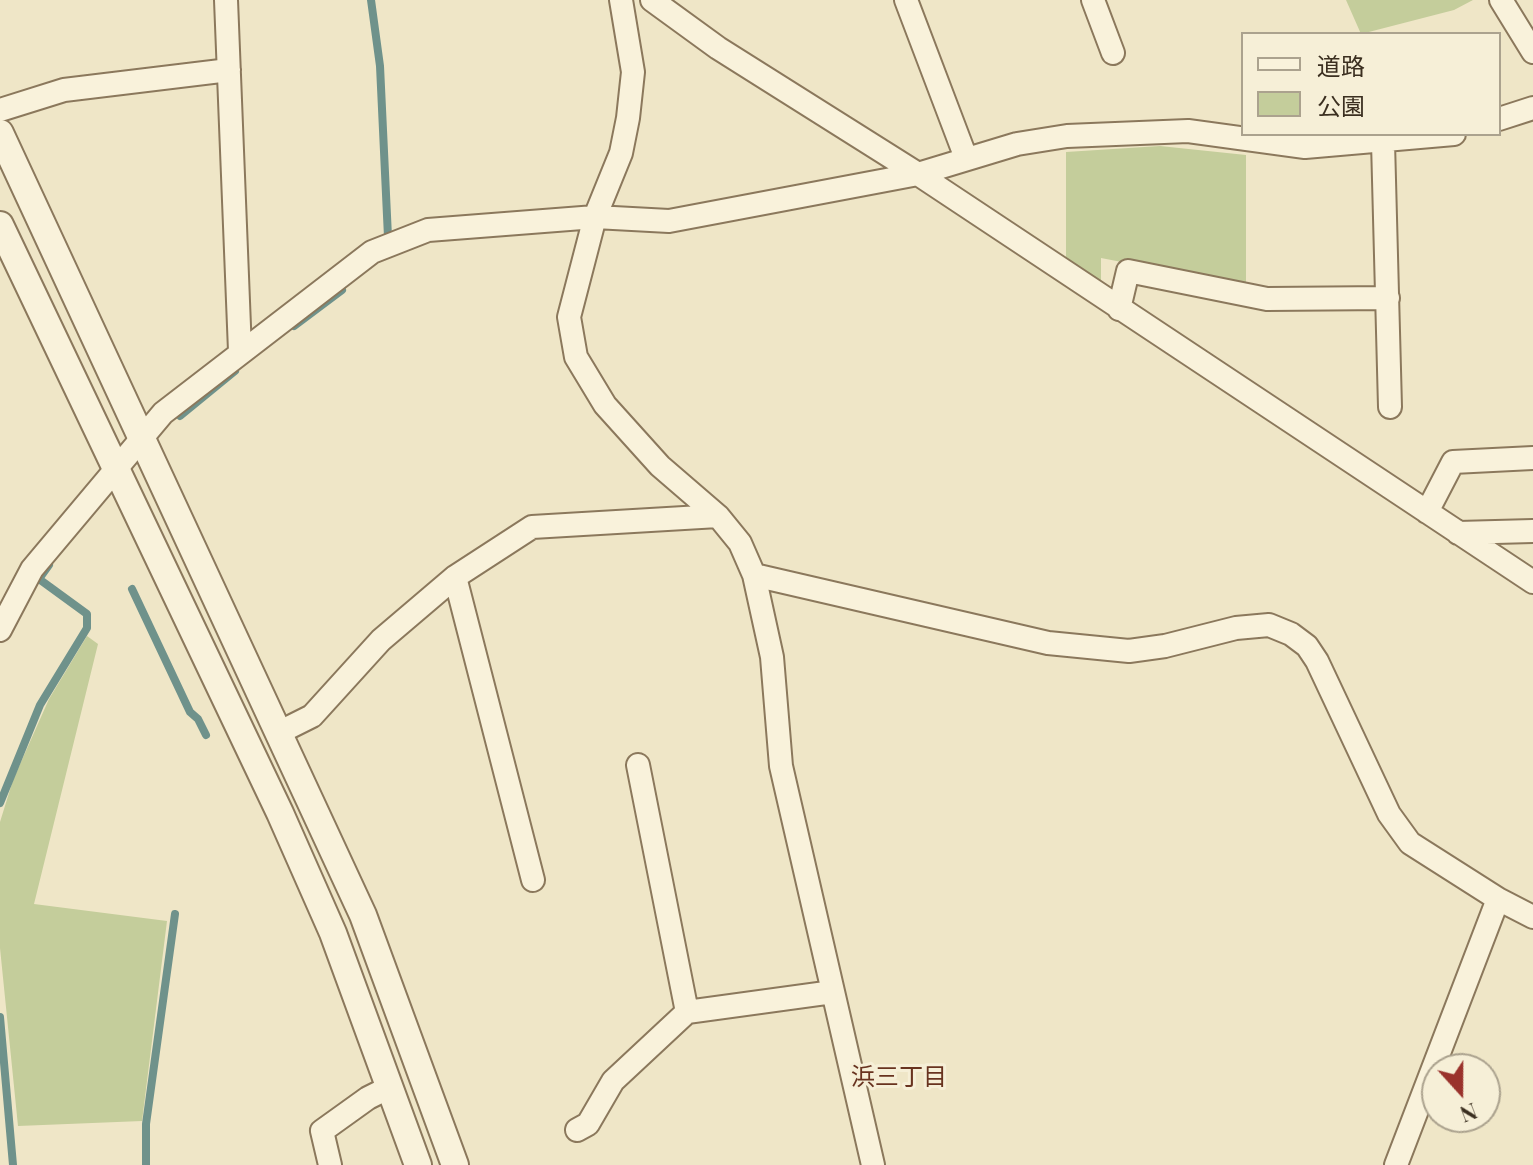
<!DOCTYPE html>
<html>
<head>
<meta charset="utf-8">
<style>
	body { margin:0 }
	#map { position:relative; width:1533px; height:1165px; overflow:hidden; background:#efe6c7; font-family:"Playfair Display","Noto Sans JP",serif }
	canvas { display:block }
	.legend { position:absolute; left:1241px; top:32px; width:260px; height:104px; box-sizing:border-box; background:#f6efd7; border:2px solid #aba28e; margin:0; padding:10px 14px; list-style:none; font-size:24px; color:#3b2f20 }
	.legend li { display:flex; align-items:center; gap:16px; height:40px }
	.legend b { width:40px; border:2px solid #aba28e }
	.north { position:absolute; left:1421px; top:1053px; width:80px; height:80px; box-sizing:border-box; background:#f6efd7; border:2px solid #aba28e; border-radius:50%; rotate:159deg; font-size:22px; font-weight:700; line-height:32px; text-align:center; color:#3b2f20 }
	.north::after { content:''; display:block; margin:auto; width:28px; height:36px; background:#9a322c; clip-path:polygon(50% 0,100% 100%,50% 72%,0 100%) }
</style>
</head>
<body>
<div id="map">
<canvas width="1533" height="1165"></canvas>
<ul class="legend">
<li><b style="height:10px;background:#f9f2db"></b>道路</li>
<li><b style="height:22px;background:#c4cd9b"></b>公園</li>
</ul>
<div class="north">N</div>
</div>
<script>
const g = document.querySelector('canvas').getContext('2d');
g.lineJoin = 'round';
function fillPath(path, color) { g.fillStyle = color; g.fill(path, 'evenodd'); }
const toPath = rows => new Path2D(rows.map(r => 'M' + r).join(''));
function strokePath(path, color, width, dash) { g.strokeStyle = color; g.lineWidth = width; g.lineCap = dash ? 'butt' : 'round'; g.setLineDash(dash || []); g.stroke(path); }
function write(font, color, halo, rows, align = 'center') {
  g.font = font + ' "Playfair Display","Noto Sans JP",serif'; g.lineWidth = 6; g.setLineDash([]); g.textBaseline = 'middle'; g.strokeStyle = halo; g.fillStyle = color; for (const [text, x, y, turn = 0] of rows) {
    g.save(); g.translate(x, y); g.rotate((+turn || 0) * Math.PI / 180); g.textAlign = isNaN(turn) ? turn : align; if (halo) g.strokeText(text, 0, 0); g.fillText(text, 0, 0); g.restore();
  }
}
const green = toPath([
	[1346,0,1473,0,1454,10,1361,34],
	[1160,146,1246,155,1246,286,1101,258,1101,282,1066,259,1066,152],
	[87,636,98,644,34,904,167,921,142,1121,18,1126,0,948,0,822,13,780,49,699]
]);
const stream = toPath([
	[371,0,380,66,388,237],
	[294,326,342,290],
	[180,416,235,371],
	[132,589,190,712,198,719,206,735],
	[0,803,40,705,87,628,87,614,39,579,49,565],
	[0,1017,13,1165],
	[146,1165,146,1124,175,914]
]);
const minor = toPath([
	[226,0,240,351],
	[621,0,633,72,628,118,621,153,595,217,569,317,576,357,605,405,660,466,718,516,740,543,754,575,772,657,781,766,873,1165],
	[652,0,718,48,918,174,1533,582],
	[906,0,966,158],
	[1093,0,1113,53],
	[1501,0,1533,52],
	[0,110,64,90,229,70],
	[1499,119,1533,108],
	[1383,142,1390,407],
	[1119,309,1128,271,1267,299,1388,298],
	[1427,512,1453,462,1533,458],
	[1458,533,1533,531],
	[754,575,1048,643,1129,651,1165,646,1236,628,1269,625,1291,634,1307,646,1317,661,1389,814,1410,843,1498,899,1533,917],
	[455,577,533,880],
	[0,630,32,569,163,413,372,252,428,230,595,217,669,221,918,174,1017,144,1067,136,1188,131,1305,147,1454,134],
	[280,732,312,716,381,640,455,577,532,527,718,516],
	[638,765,687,1012],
	[577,1130,588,1124,613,1081,687,1012,833,992],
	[330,1165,322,1131,368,1098,390,1087],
	[1396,1165,1498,899]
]);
const tertiary = toPath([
	[0,133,363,915,455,1165],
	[0,225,280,813,333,933,418,1165]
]);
const neighbourhoodNames = [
	["浜三丁目",899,1078]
];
fillPath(green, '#c4cd9b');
strokePath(stream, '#6f928b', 8);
strokePath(minor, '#8b785c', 26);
strokePath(tertiary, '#8b785c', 30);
strokePath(minor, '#f9f2db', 22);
strokePath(tertiary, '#f9f2db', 26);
write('24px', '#68331f', '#f6efd7', neighbourhoodNames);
</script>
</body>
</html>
